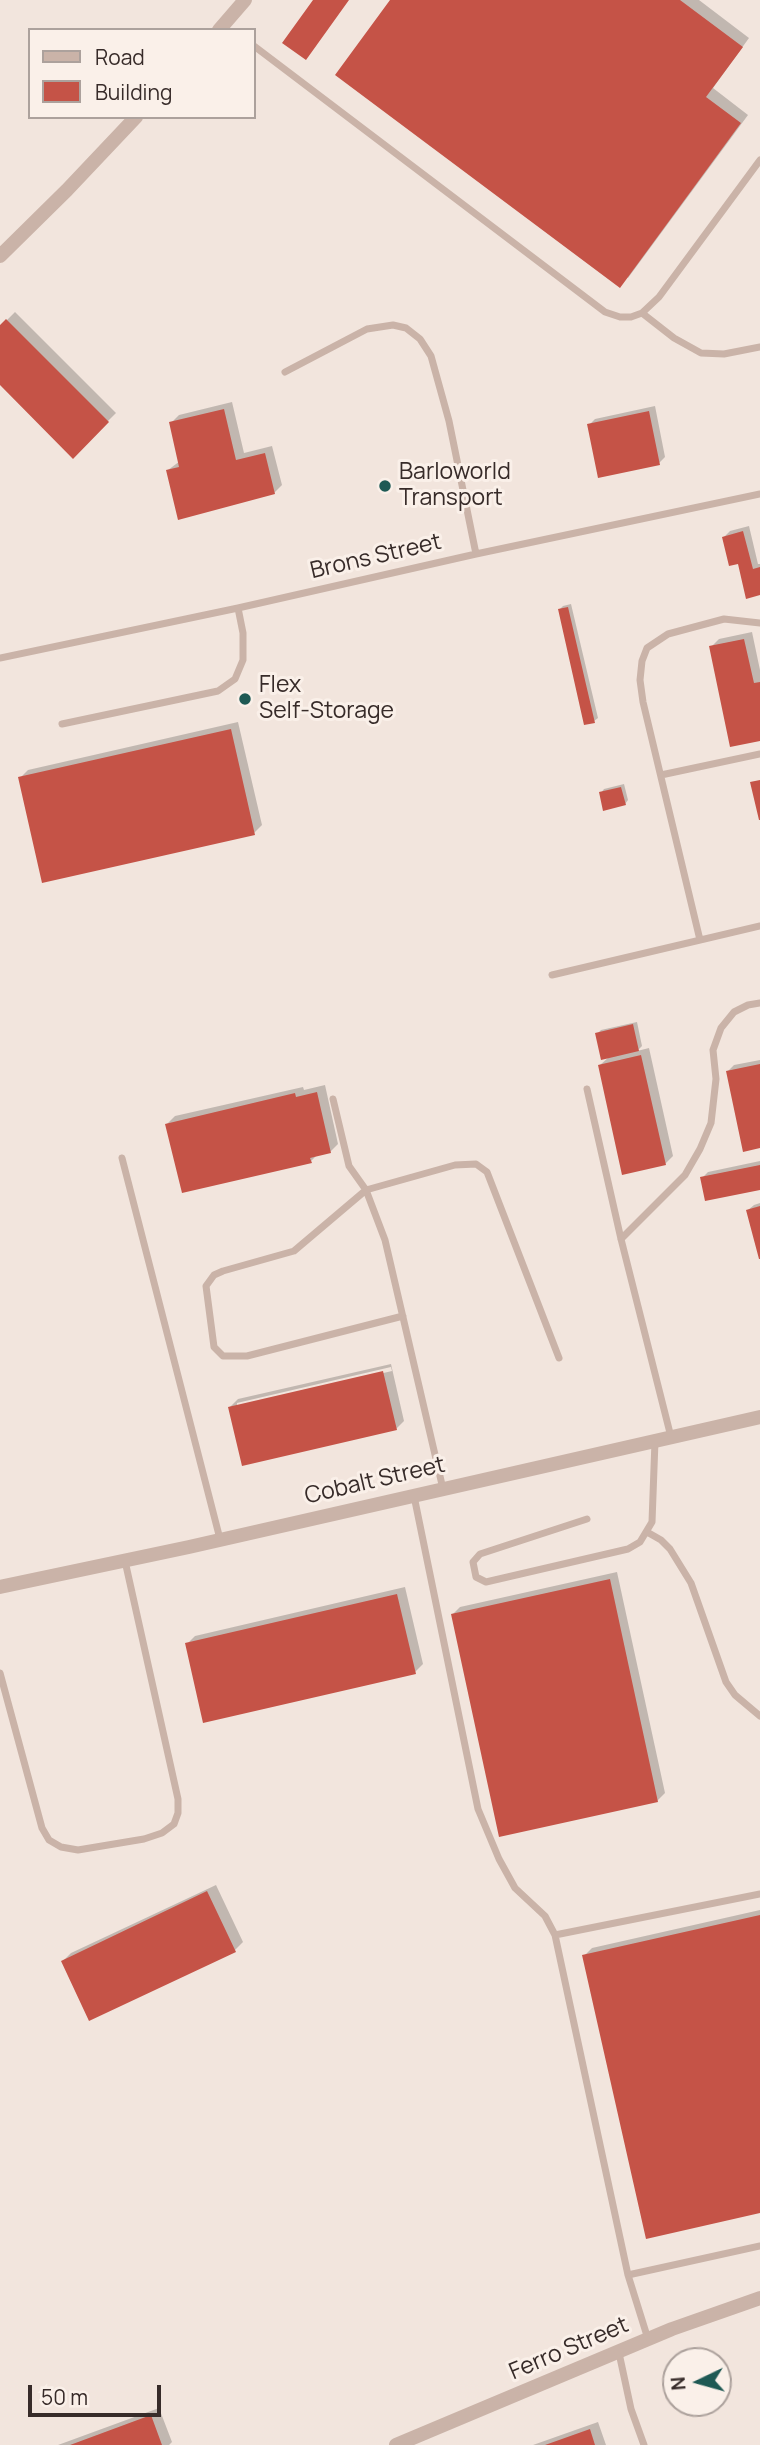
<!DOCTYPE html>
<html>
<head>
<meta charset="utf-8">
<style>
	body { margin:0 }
	#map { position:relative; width:760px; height:2445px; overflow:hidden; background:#f2e5dd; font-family:Manrope,sans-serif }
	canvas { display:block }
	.legend { position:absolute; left:28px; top:28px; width:228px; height:91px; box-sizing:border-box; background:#faf0e9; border:2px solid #aca19c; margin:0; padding:9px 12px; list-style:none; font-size:21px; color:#372b29 }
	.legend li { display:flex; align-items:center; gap:14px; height:35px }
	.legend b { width:35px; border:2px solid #aca19c }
	.north { position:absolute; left:662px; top:2347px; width:70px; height:70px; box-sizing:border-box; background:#faf0e9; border:2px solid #aca19c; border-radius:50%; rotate:265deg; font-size:19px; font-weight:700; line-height:28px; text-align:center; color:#372b29 }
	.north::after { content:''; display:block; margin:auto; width:24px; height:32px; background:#1e5954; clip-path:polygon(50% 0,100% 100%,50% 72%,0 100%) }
	.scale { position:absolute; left:28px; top:2385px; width:133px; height:32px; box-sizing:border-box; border:4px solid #372b29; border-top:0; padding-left:9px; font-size:21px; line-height:24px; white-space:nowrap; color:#372b29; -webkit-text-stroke:5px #faf0e9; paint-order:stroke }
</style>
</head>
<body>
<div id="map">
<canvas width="760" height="2445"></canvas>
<ul class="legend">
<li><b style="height:9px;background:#cab3a8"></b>Road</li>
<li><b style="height:19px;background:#c55347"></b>Building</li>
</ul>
<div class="north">N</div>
<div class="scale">50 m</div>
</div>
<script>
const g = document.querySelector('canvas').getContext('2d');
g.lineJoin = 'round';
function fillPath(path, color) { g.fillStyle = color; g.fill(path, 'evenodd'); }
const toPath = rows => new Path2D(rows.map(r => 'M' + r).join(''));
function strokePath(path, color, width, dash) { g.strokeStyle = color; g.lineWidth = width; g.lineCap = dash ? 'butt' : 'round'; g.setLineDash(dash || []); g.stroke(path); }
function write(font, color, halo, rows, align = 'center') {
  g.font = font + ' Manrope,sans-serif'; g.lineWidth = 6; g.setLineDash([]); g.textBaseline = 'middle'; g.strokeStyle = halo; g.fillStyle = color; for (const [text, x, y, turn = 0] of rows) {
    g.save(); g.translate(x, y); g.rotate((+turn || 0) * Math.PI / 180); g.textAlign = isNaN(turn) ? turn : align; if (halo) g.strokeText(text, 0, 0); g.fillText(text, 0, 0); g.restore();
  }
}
const shadow = toPath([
	[392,0,699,0,749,38,713,88,748,115,628,278],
	[15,312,116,413,73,456,0,383,0,327],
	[232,402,244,453,272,446,282,485,274,493,168,470,180,461,171,423,179,415],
	[655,406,665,457,659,463,589,425,595,419],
	[749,526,758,564,760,564,760,594,724,537,730,531],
	[571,604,598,718,594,721,559,610,563,606],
	[752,632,760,670,760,739,711,647,719,639],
	[238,722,262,825,254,833,20,778,28,770],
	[624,784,628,800,625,804,601,793,604,789],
	[637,1022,642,1046,637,1051,649,1048,673,1156,665,1164,600,1065,609,1057,597,1034,601,1030],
	[760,1060,760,1146,728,1071,734,1065],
	[325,1085,338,1144,330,1152,317,1155,311,1161,167,1124,175,1116,303,1087,304,1090],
	[760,1161,760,1188,702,1178,708,1172],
	[760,1203,760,1256,748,1210,754,1205],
	[391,1364,404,1421,396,1429,230,1407,238,1399],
	[391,1367,392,1371,237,1407,237,1403],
	[617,1572,665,1793,657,1801,452,1615,460,1607],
	[405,1587,423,1664,415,1672,187,1644,195,1636],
	[216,1885,243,1942,235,1950,63,1961,71,1953],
	[760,1910,760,2211,584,1956,592,1948],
	[159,2408,172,2442,169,2445,58,2445],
	[598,2422,606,2445,533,2445]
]);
const building = toPath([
	[313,0,349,0,306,60,282,43],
	[390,0,680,0,743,47,706,97,741,123,620,288,335,75],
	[6,319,109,422,73,459,0,385,0,325],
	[224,409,236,460,265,453,275,494,178,520,166,470,179,467,169,422],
	[649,411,660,465,598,478,587,424],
	[743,531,753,569,760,567,760,595,746,599,738,564,729,566,722,537],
	[568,607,595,723,584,725,558,609],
	[744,639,754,683,760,682,760,741,730,747,709,646],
	[231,729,255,835,42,883,18,777],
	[760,780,760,820,759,820,750,782],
	[621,787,626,805,603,811,599,792],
	[633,1024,639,1051,601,1060,595,1033],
	[641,1055,666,1165,622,1175,598,1065],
	[760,1064,760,1148,743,1152,726,1071],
	[317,1092,331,1153,310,1158,312,1163,182,1193,165,1124,295,1093,296,1097],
	[760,1165,760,1190,705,1201,700,1177],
	[760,1206,760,1259,759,1259,746,1210],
	[383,1371,397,1430,242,1466,228,1407],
	[610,1579,658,1802,499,1837,451,1614],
	[397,1594,416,1674,203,1723,185,1643],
	[207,1891,236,1952,89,2021,61,1961],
	[760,1915,760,2213,646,2239,582,1955],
	[151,2415,162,2445,70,2445],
	[590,2429,595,2445,545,2445]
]);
const lane = toPath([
	[254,46,605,312,620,317,631,317,642,313,659,297,760,160],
	[642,313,674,338,701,353,724,354,760,347],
	[285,372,367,329,393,325,406,328,420,339,431,356,449,421,476,554],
	[0,658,238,608,476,554,760,494],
	[62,724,218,691,235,679,243,660,243,633,238,608],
	[661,775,760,754],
	[700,940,643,702,640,680,642,661,647,648,668,634,724,619,760,623],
	[552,975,760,926],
	[587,1089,621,1239,671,1437],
	[333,1099,349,1166,366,1190,385,1240,443,1489],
	[122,1158,220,1539],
	[621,1239,685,1175,700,1149,711,1123,716,1079,713,1050,721,1028,734,1012,748,1005,760,1003],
	[403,1316,247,1356,223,1356,214,1347,206,1286,214,1275,223,1271,294,1251,366,1190,455,1165,476,1164,487,1172,559,1358],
	[414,1496,478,1809,499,1859,515,1888,545,1916,555,1935,628,2275,648,2339],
	[587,1519,480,1554,473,1562,476,1577,486,1582,628,1549,640,1542,652,1522,655,1441],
	[647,1532,661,1540,670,1549,691,1583,726,1682,735,1695,760,1716],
	[0,1673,42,1828,49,1840,61,1847,78,1850,144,1839,162,1833,174,1824,178,1813,178,1799,125,1561],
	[555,1935,760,1894],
	[628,2275,760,2246],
	[619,2353,631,2409,644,2445]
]);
const street = toPath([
	[219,30,245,0],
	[0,256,67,190,136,117],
	[0,1587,189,1547,760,1417],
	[396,2445,672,2329,760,2298]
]);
const markers = [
	[385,486,7,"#1e5954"],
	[245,699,7,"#1e5954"]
];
const poiNames = [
	["Barloworld",399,473],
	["Transport",399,499],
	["Flex",259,686],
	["Self-Storage",259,712]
];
const streetNames = [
	["Brons Street",376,557,-13],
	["Cobalt Street",375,1481,-13],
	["Ferro Street",569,2349,-23]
];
fillPath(shadow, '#0003');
fillPath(building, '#c55347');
strokePath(lane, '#cab3a8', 7);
strokePath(street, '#cab3a8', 14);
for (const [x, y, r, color] of markers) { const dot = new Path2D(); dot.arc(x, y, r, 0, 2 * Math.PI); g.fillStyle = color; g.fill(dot); strokePath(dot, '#faf0e9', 2.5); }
write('23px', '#372b29', '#faf0e9', poiNames, 'left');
write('23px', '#372b29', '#faf0e9', streetNames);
</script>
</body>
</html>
